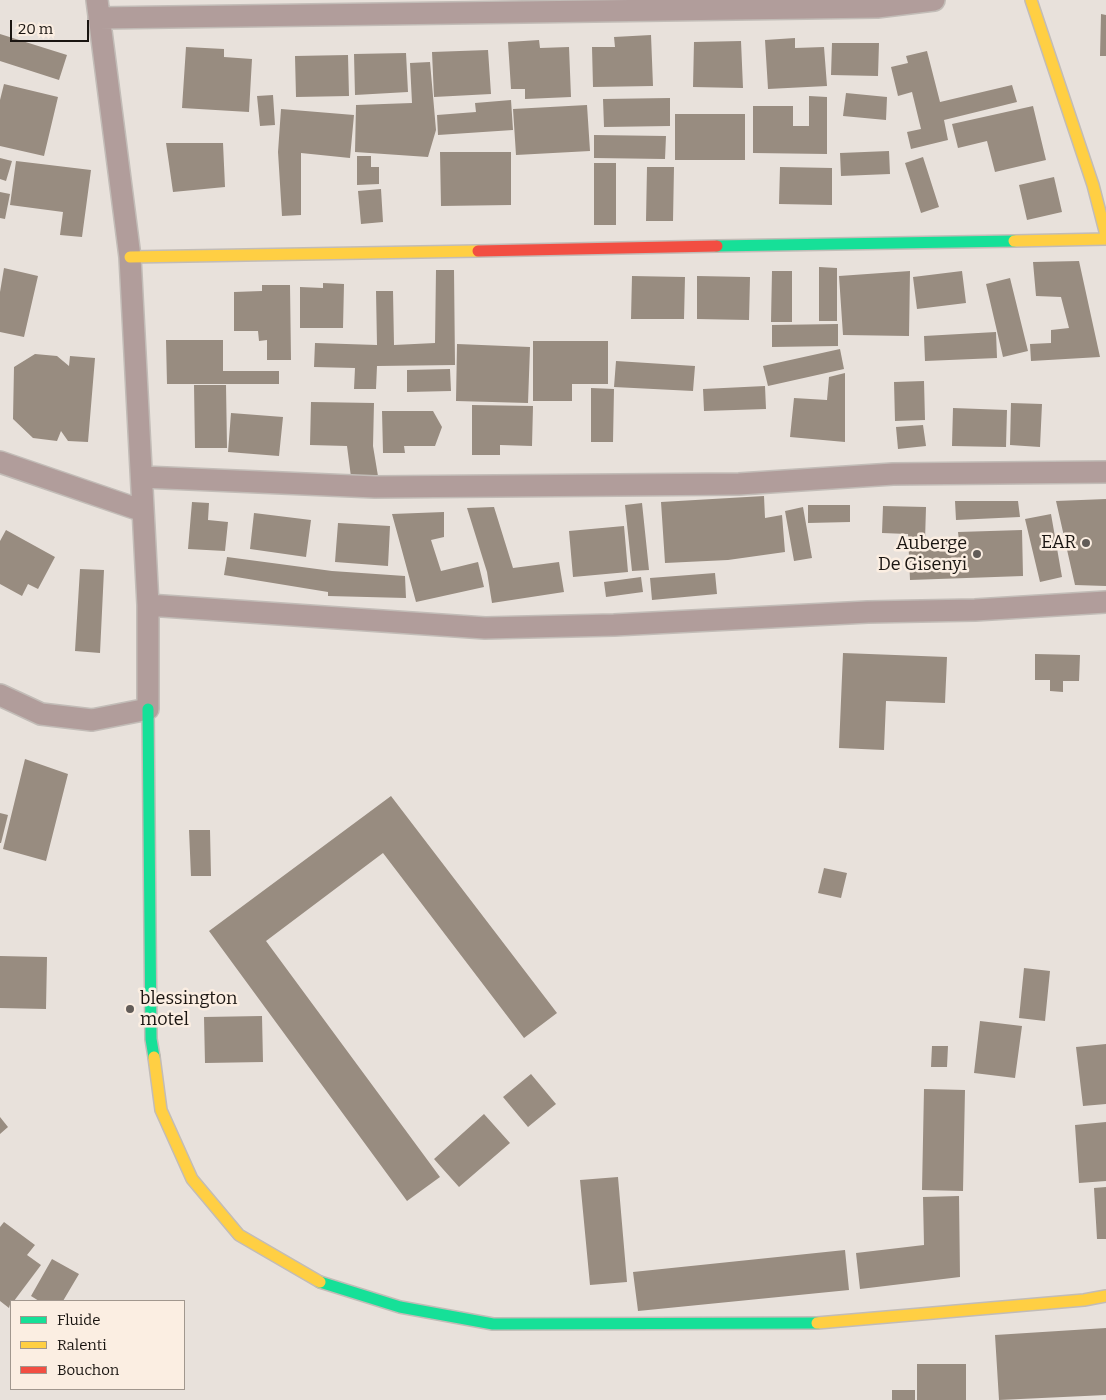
<!DOCTYPE html>
<html>
<head>
<meta charset="utf-8">
<style>
	body { margin:0 }
	#map { position:relative; width:1106px; height:1400px; overflow:hidden; background:#e8e1db; font-family:Bitter,serif }
	canvas { display:block }
	.legend { position:absolute; left:10px; top:1300px; width:175px; height:90px; box-sizing:border-box; background:#fbeee2; border:1px solid #a1978e; margin:0; padding:6px 9px; list-style:none; font-size:15px; color:#1a1511 }
	.legend li { display:flex; align-items:center; gap:10px; height:25px }
	.legend b { width:25px; border:1px solid #a1978e }
	.scale { position:absolute; left:10px; top:20px; width:79px; height:22px; box-sizing:border-box; border:2px solid #1a1511; border-top:0; padding-left:6px; font-size:15px; line-height:18px; white-space:nowrap; color:#1a1511; -webkit-text-stroke:4px #fbeee2; paint-order:stroke }
</style>
</head>
<body>
<div id="map">
<canvas width="1106" height="1400"></canvas>
<ul class="legend">
<li><b style="height:6px;background:#16e098"></b>Fluide</li>
<li><b style="height:6px;background:#ffcf43"></b>Ralenti</li>
<li><b style="height:6px;background:#f24e42"></b>Bouchon</li>
</ul>
<div class="scale">20 m</div>
</div>
<script>
const g = document.querySelector('canvas').getContext('2d');
g.lineJoin = 'round';
function fillPath(path, color) { g.fillStyle = color; g.fill(path, 'evenodd'); }
const toPath = rows => new Path2D(rows.map(r => 'M' + r).join(''));
function strokePath(path, color, width, dash) { g.strokeStyle = color; g.lineWidth = width; g.lineCap = dash ? 'butt' : 'round'; g.setLineDash(dash || []); g.stroke(path); }
function write(font, color, halo, rows, align = 'center') {
  g.font = font + ' Bitter,serif'; g.lineWidth = 5; g.setLineDash([]); g.textBaseline = 'middle'; g.strokeStyle = halo; g.fillStyle = color; for (const [text, x, y, turn = 0] of rows) {
    g.save(); g.translate(x, y); g.rotate((+turn || 0) * Math.PI / 180); g.textAlign = isNaN(turn) ? turn : align; if (halo) g.strokeText(text, 0, 0); g.fillText(text, 0, 0); g.restore();
  }
}
const building = toPath([
	[1101,14,1106,15,1106,56,1100,56],
	[0,34,67,55,59,80,0,61],
	[651,35,653,86,593,87,592,47,615,47,614,37],
	[795,38,795,48,824,47,827,86,768,89,765,40],
	[539,40,540,48,569,47,571,97,525,99,525,89,511,89,508,42],
	[741,41,743,88,693,87,694,42],
	[832,43,879,43,878,76,831,75],
	[186,47,224,49,224,57,252,59,249,112,182,108],
	[488,50,491,94,434,97,432,52],
	[927,51,940,102,1012,85,1017,102,944,120,948,140,911,149,907,132,921,129,912,92,898,96,891,67,908,63,906,56],
	[406,53,408,92,355,95,354,54],
	[348,55,349,96,296,97,295,56],
	[430,62,436,130,428,157,355,152,356,105,412,103,410,63],
	[4,84,58,97,44,156,0,146,0,100],
	[846,93,887,97,886,120,843,116],
	[273,95,275,125,260,126,257,96],
	[809,96,827,97,827,154,753,153,753,106,793,106,793,126,809,126],
	[670,98,670,126,604,127,603,99],
	[511,100,513,130,438,135,437,115,476,112,475,103],
	[587,105,590,151,516,155,513,109],
	[1033,106,1046,160,995,172,987,141,958,148,952,124],
	[281,109,354,115,350,158,301,153,301,215,282,216,278,152],
	[675,114,745,114,745,160,675,160],
	[594,135,666,136,665,159,594,158],
	[166,143,223,143,225,187,173,192],
	[889,151,890,174,841,176,840,153],
	[440,152,511,152,511,205,441,206],
	[357,156,371,156,371,167,379,167,379,184,357,185],
	[923,157,939,207,921,213,905,163],
	[0,158,12,161,6,181,0,179],
	[16,161,91,170,82,237,60,235,63,212,10,205],
	[594,163,616,163,616,225,594,225],
	[647,167,674,167,673,221,646,221],
	[780,167,832,168,832,205,779,204],
	[1054,177,1062,212,1027,220,1019,185],
	[381,189,383,222,361,224,358,191],
	[0,192,10,194,5,219,0,218],
	[1079,261,1100,357,1031,361,1030,344,1051,343,1051,330,1069,328,1061,297,1036,296,1033,262],
	[819,267,837,268,837,321,819,321],
	[4,268,38,276,24,337,0,332,0,292],
	[436,270,454,270,455,365,377,366,376,389,354,389,355,368,314,367,315,343,377,345,376,291,393,291,394,345,435,343],
	[772,271,792,271,792,322,771,322],
	[910,271,909,336,843,335,839,276],
	[962,271,966,303,917,309,913,277],
	[632,276,685,277,684,319,631,319],
	[697,276,750,277,749,320,697,319],
	[1010,278,1028,351,1003,357,986,284],
	[323,283,344,284,343,328,300,328,300,287,323,288],
	[262,285,290,285,291,360,267,360,267,340,259,341,258,331,234,331,234,292,262,291],
	[838,324,838,346,772,347,772,325],
	[996,332,997,358,925,361,924,336],
	[166,340,223,340,223,371,279,371,279,384,167,384],
	[533,341,608,341,608,384,572,384,572,401,533,401],
	[457,344,530,347,528,403,456,401],
	[840,349,844,369,768,386,763,366],
	[35,354,57,356,69,366,70,356,95,358,88,442,68,441,61,431,57,441,33,438,13,419,14,367],
	[616,361,695,366,693,391,614,387],
	[450,369,451,391,407,392,407,370],
	[845,373,845,442,790,437,794,398,827,400,829,377],
	[924,381,925,420,895,421,894,382],
	[194,385,226,385,227,448,195,448],
	[765,386,766,409,704,411,703,389],
	[591,388,614,389,613,442,591,442],
	[311,402,374,403,373,446,378,476,351,477,347,446,310,445],
	[1011,403,1042,404,1040,447,1010,445],
	[472,405,533,406,532,446,500,445,500,455,472,455],
	[953,408,1007,410,1006,447,952,446],
	[382,411,433,411,442,427,435,446,404,446,405,453,383,453],
	[231,413,283,417,279,456,228,452],
	[923,425,926,446,898,449,896,427],
	[764,496,765,518,782,515,785,552,728,560,665,563,661,502],
	[1106,499,1106,586,1075,585,1056,501],
	[955,501,1018,501,1020,517,956,520],
	[192,502,209,503,208,520,228,522,225,551,188,549],
	[642,503,649,570,632,571,625,505],
	[808,505,850,505,850,522,808,523],
	[883,506,926,507,925,541,959,541,958,532,1022,530,1023,576,910,580,908,534,882,533],
	[494,507,513,568,559,562,564,592,492,603,487,572,467,508],
	[803,507,812,558,794,561,785,511],
	[444,512,444,537,431,540,441,571,478,562,484,587,416,602,392,514],
	[254,513,311,520,306,557,250,549],
	[1051,514,1062,577,1040,582,1025,519],
	[338,523,390,526,388,566,335,562],
	[624,526,628,572,573,577,569,531],
	[6,530,55,557,38,589,28,584,22,596,0,584,0,541],
	[227,557,332,571,405,576,406,598,328,596,328,592,224,575],
	[80,569,104,570,100,653,75,651],
	[715,573,717,594,652,600,650,578],
	[641,577,643,592,606,597,604,582],
	[843,653,947,657,945,703,886,701,884,750,839,748],
	[1035,654,1080,655,1079,681,1063,681,1063,692,1050,691,1050,680,1035,680],
	[25,759,68,774,46,861,3,849],
	[391,796,557,1013,524,1038,383,853,266,941,440,1177,407,1201,209,931],
	[0,813,8,815,1,843,0,843],
	[189,830,210,830,211,876,191,876],
	[824,868,847,873,841,898,818,893],
	[0,956,47,957,46,1009,0,1008],
	[1024,968,1050,971,1045,1021,1019,1018],
	[262,1016,263,1062,205,1063,204,1017],
	[980,1021,1022,1026,1015,1078,974,1073],
	[1106,1044,1106,1104,1083,1106,1076,1047],
	[932,1046,948,1046,947,1067,931,1067],
	[531,1074,556,1104,528,1127,503,1097],
	[924,1089,965,1090,963,1191,922,1190],
	[484,1114,510,1143,459,1187,434,1159],
	[0,1117,8,1127,0,1134],
	[1106,1122,1106,1181,1079,1183,1075,1125],
	[618,1177,627,1282,590,1285,580,1180],
	[1106,1187,1106,1239,1097,1239,1094,1188],
	[959,1196,960,1277,860,1289,856,1253,924,1245,923,1197],
	[4,1222,35,1245,27,1255,41,1265,14,1301,11,1301,9,1308,0,1301,0,1227],
	[845,1250,849,1290,638,1311,633,1272],
	[52,1259,79,1274,63,1301,39,1301,31,1296],
	[1106,1328,1106,1395,999,1400,995,1335],
	[917,1364,966,1364,966,1400,917,1400],
	[892,1390,915,1390,915,1400,892,1400]
]);
const street = toPath([
	[99,18,877,7,934,0],
	[0,462,143,511],
	[143,477,375,487,739,484,893,474,1106,472],
	[148,605,485,628,614,625,868,612,975,610,1106,602],
	[0,695,41,714,92,720,148,709,148,605,130,257,97,0]
]);
const fast = toPath([
	[717,246,1014,241],
	[148,709,151,1039,154,1057],
	[320,1282,400,1307,493,1324,817,1323]
]);
const slow = toPath([
	[1031,0,1093,185,1106,235],
	[1014,241,1106,239],
	[130,257,478,251],
	[154,1057,161,1110,192,1179,239,1235,320,1282],
	[817,1323,1084,1300,1106,1296]
]);
const jam = toPath([
	[478,251,717,246]
]);
const markers = [
	[1086,543,5,"#625c58"],
	[977,554,5,"#625c58"],
	[130,1009,5,"#625c58"]
];
const poiNames = [
	["EAR",1076,543],
	["Auberge",967,544],
	["De Gisenyi",967,565],
	["blessington",140,999,"left"],
	["motel",140,1020,"left"]
];
fillPath(building, '#988c80');
strokePath(street, '#c2bcb7', 24);
strokePath(fast, '#c2bcb7', 14);
strokePath(slow, '#c2bcb7', 14);
strokePath(jam, '#c2bcb7', 14);
strokePath(street, '#b19d9b', 21);
strokePath(fast, '#16e098', 11);
strokePath(slow, '#ffcf43', 11);
strokePath(jam, '#f24e42', 11);
for (const [x, y, r, color] of markers) { const dot = new Path2D(); dot.arc(x, y, r, 0, 2 * Math.PI); g.fillStyle = color; g.fill(dot); strokePath(dot, '#fbeee2', 2); }
write('18px', '#1a1511', '#fbeee2', poiNames, 'right');
</script>
</body>
</html>
